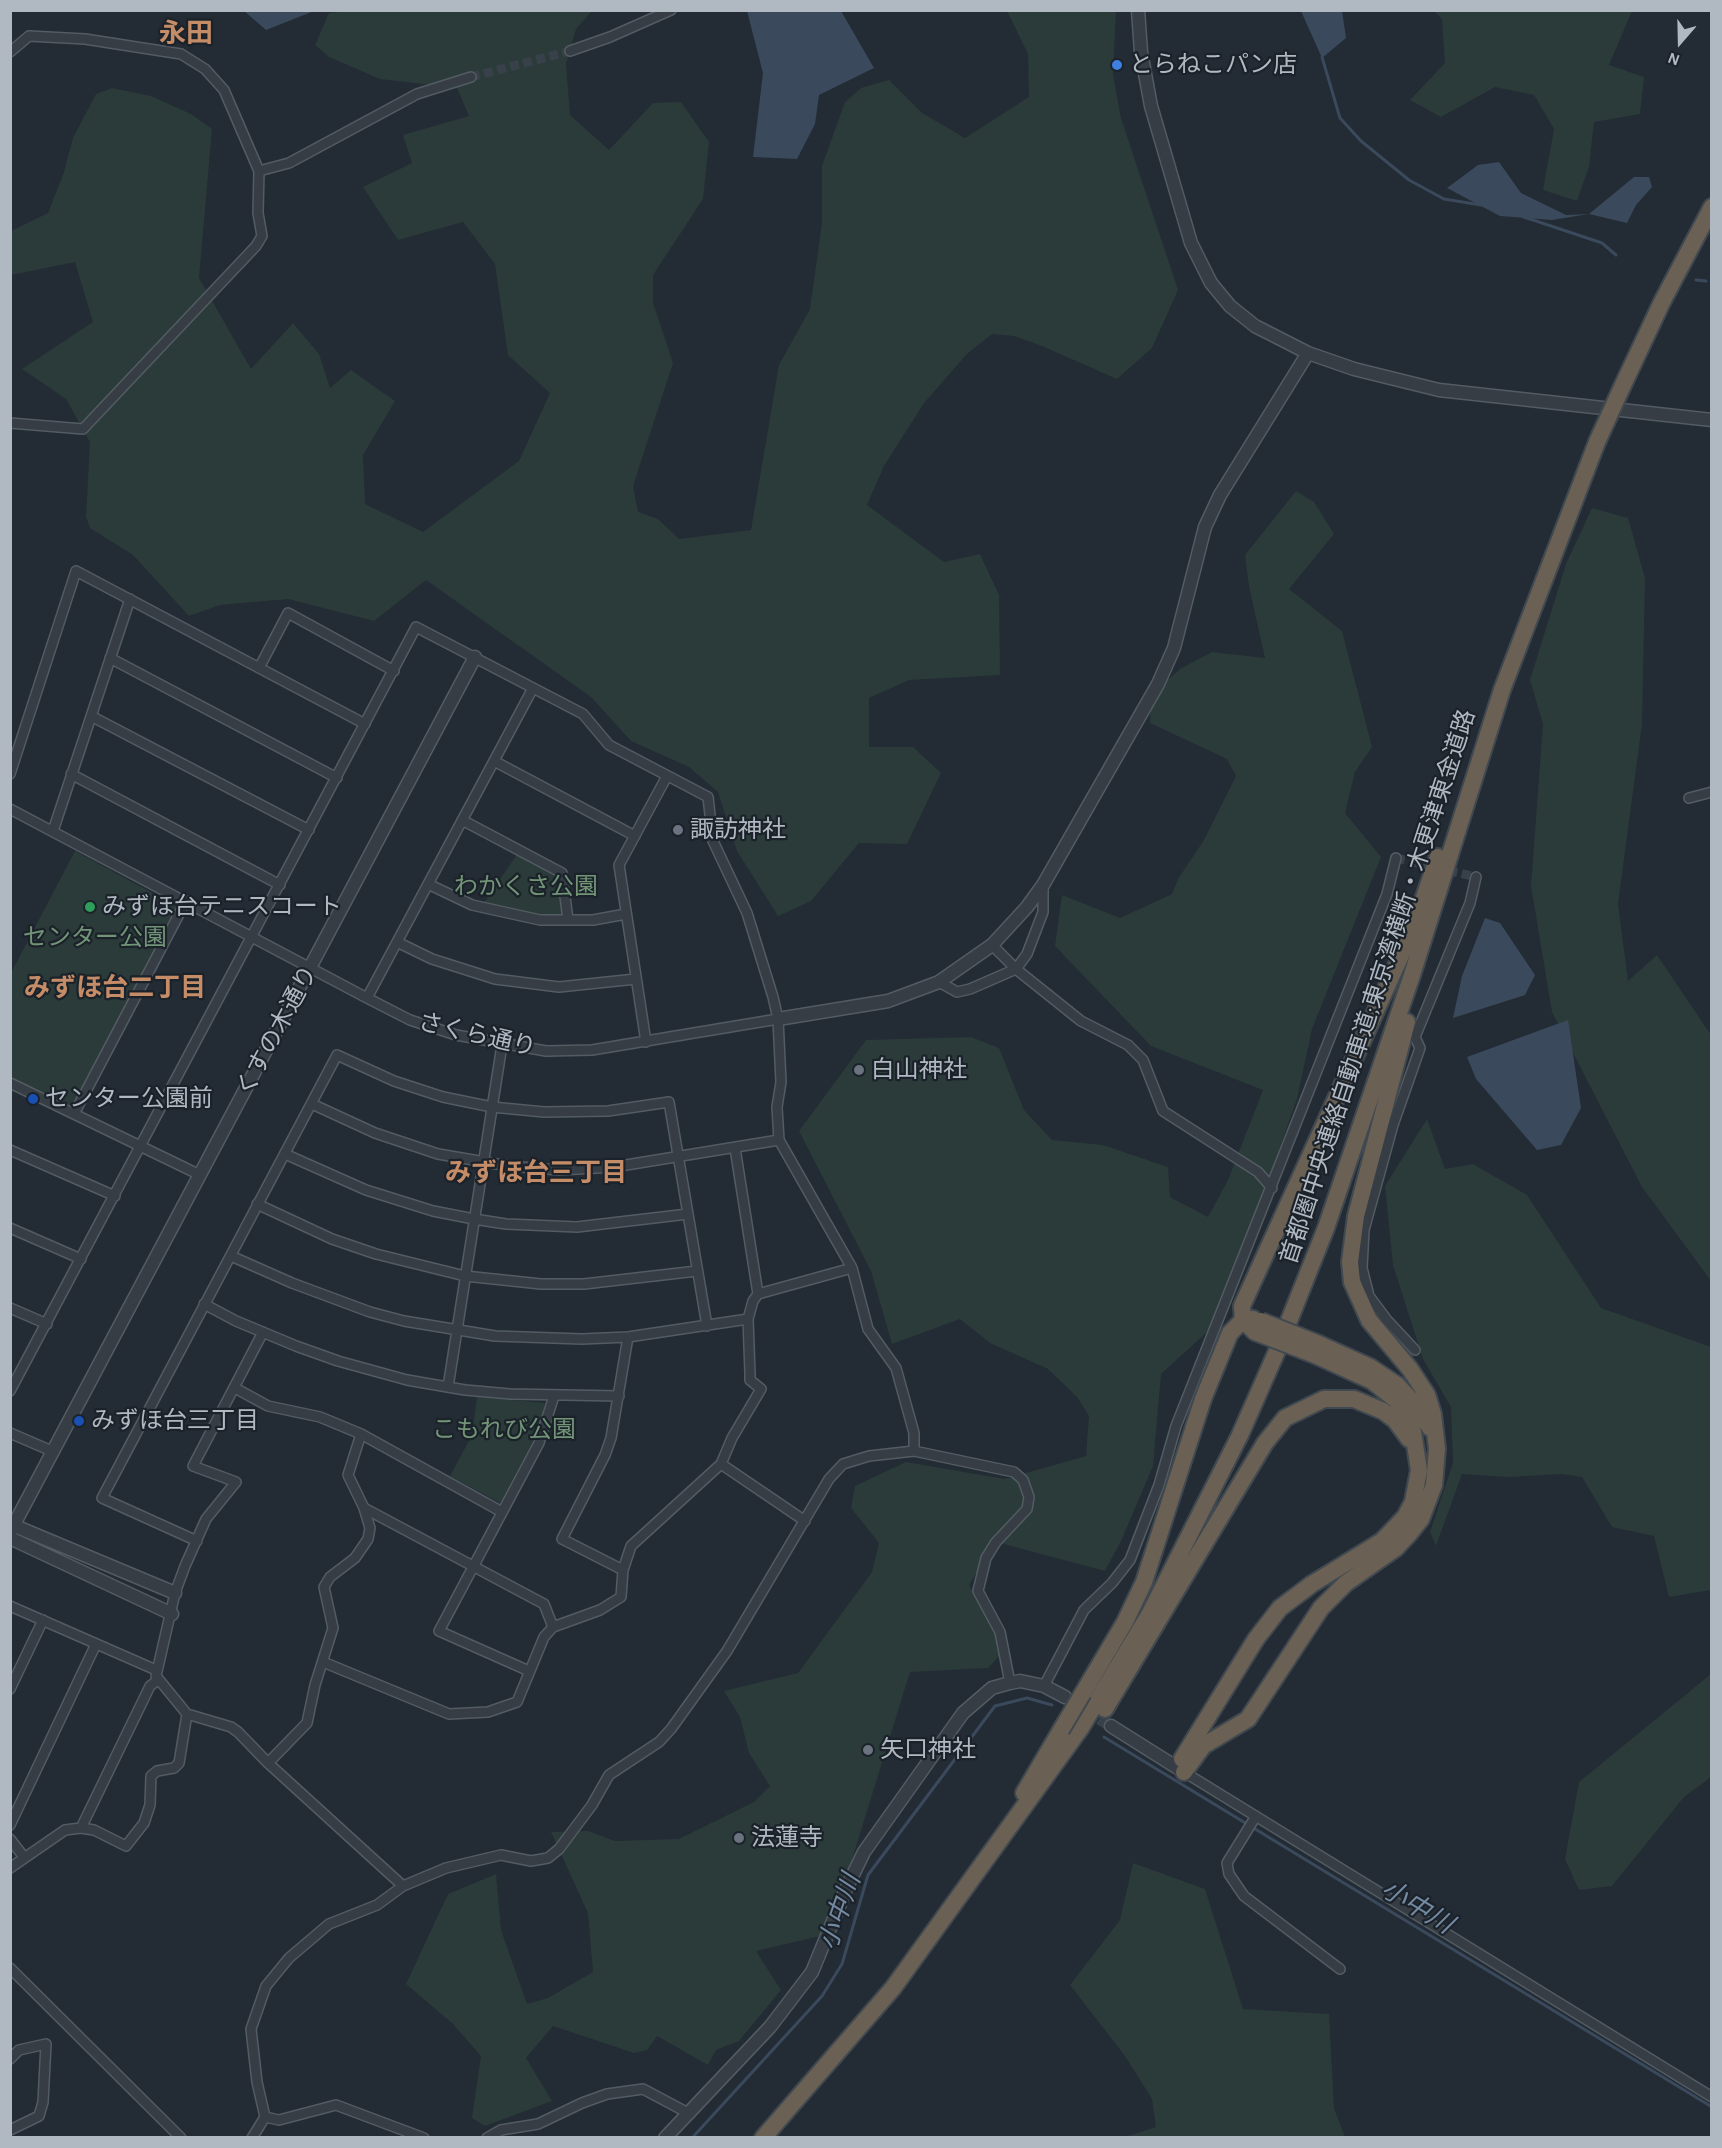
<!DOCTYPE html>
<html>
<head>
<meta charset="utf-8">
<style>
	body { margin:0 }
	#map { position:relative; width:1722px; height:2148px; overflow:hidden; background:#232b34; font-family:"Alegreya Sans",sans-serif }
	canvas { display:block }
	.frame { position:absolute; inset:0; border:12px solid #b0b8c2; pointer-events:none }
	.north { position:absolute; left:1650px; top:12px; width:60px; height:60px; -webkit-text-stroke:4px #1b222a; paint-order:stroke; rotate:200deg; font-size:16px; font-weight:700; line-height:24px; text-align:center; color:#b0b8c2 }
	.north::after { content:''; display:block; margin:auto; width:21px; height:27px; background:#b0b8c2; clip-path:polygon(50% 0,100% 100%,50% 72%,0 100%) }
</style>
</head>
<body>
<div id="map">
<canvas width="1722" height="2148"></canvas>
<div class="frame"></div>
<div class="north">N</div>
</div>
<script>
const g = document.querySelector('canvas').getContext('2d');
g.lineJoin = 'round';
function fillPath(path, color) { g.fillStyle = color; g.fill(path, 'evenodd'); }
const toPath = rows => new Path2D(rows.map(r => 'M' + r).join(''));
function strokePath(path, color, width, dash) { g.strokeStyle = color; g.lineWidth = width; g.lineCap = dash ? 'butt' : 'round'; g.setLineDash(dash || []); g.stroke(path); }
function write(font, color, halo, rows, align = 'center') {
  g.font = font + ' "Alegreya Sans","Noto Sans JP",sans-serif'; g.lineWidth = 4.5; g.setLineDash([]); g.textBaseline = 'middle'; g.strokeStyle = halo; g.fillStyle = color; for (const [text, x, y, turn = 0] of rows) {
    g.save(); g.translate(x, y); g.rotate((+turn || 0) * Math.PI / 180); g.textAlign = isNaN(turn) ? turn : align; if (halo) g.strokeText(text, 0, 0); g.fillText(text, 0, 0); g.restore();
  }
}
const green = toPath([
	[1116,10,1113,75,1121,118,1178,290,1152,348,1117,379,1042,346,1014,336,992,334,967,354,924,403,884,466,867,505,944,562,980,554,999,595,1000,675,909,680,869,698,869,747,913,747,941,773,907,844,859,843,811,901,778,916,737,851,718,792,689,767,631,741,591,697,426,580,374,621,288,599,220,605,189,616,133,555,90,528,86,517,90,442,66,399,22,369,93,322,75,262,11,275,11,231,48,213,64,172,73,138,96,94,112,88,151,96,191,114,212,129,199,278,251,369,293,323,319,354,330,388,351,370,395,401,363,455,365,504,423,532,519,461,550,393,508,355,495,264,463,222,398,240,363,187,412,163,403,135,469,116,457,88,380,79,329,57,315,45,329,13,349,11,592,11,576,29,566,64,570,115,609,150,653,103,681,102,709,142,703,199,653,275,653,303,673,363,633,486,638,512,658,519,679,539,751,530,779,365,810,309,822,223,822,166,845,102,861,88,889,80,922,113,965,138,1029,97,1028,54,1007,11],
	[1434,11,1632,11,1609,65,1644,77,1640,114,1594,122,1589,167,1577,201,1543,190,1554,129,1534,95,1495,87,1441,117,1410,100,1445,63,1442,19],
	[1296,491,1314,502,1334,534,1289,589,1342,631,1372,747,1355,772,1345,813,1381,857,1312,1029,1297,1099,1217,1323,1161,1374,1153,1466,1121,1541,1105,1571,996,1542,969,1585,1005,1650,988,1668,910,1672,829,1934,756,1951,781,1990,739,2041,716,2050,708,2065,657,2036,647,2050,634,2053,553,2026,526,2058,552,2101,485,2126,472,2118,481,2056,453,2024,406,1984,448,1894,496,1874,501,1930,527,2004,548,1998,593,1972,588,1913,551,1832,588,1831,615,1841,679,1839,754,1802,770,1786,749,1753,740,1717,724,1691,798,1673,872,1572,879,1543,851,1508,855,1486,906,1462,1005,1479,1086,1456,1089,1416,1077,1397,1048,1369,990,1343,960,1319,892,1344,871,1271,799,1131,866,1040,971,1037,999,1048,1024,1110,1052,1140,1103,1145,1168,1167,1170,1197,1208,1217,1228,1180,1263,1090,1151,1046,1055,946,1062,895,1120,918,1172,894,1178,879,1204,840,1236,776,1227,759,1150,723,1151,695,1180,669,1212,652,1265,658,1249,586,1245,555],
	[1592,508,1628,518,1645,578,1642,724,1618,904,1628,981,1657,955,1711,1035,1711,1281,1642,1187,1552,1012,1531,886,1543,724,1530,680,1566,564],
	[75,851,178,907,74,1105,68,1107,11,1079,11,973],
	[518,853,558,875,564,916,541,916,483,904],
	[1427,1119,1445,1169,1473,1164,1527,1195,1601,1308,1711,1347,1711,1590,1669,1597,1654,1536,1612,1527,1582,1477,1562,1474,1509,1477,1462,1474,1436,1546,1430,1532,1453,1463,1451,1407,1423,1359,1393,1265,1385,1186],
	[477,1397,545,1403,539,1430,500,1503,450,1476,472,1435],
	[1711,1674,1711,1777,1684,1797,1612,1886,1579,1890,1565,1859,1579,1782],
	[1133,1863,1205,1889,1243,2009,1329,2014,1334,2108,1345,2137,1125,2137,1156,2127,1152,2099,1125,2056,1070,1985,1120,1920]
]);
const water = toPath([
	[244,11,314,11,266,30],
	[747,11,841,11,874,68,819,95,815,124,797,159,753,157,763,73],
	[1301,11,1342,11,1346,38,1322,58],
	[1499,162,1521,193,1566,215,1589,214,1634,177,1649,177,1652,187,1636,205,1627,223,1589,214,1552,220,1500,216,1447,188,1478,165],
	[1485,918,1500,923,1535,975,1525,995,1453,1018,1462,976],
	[1568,1020,1581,1108,1561,1145,1537,1150,1476,1079,1467,1057]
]);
const stream = toPath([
	[1322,57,1340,118,1361,141,1409,180,1444,199,1481,205],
	[1524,217,1602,243,1616,255],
	[1696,280,1706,281],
	[1104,1737,1712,2107],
	[692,2138,822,1996,842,1964,868,1875,995,1706,1027,1698,1052,1705]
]);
const minorTunnel = toPath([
	[471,77,570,51],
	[1396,858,1476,877]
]);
const tertiaryTunnel = toPath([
	[1084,1709,1111,1726]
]);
const minor = toPath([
	[570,51,610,37,671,10],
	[10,52,29,36,85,39,181,54,205,69,224,90,259,171,258,213,262,236,256,246,83,429,10,423],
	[259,171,289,163,417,94,471,77],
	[110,658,337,778],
	[259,668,288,613,394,671],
	[91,716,309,830],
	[494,761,635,836],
	[10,774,76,571,365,724],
	[71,774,280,885],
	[1689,798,1712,792],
	[10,809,367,998,410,1020,456,1035,546,1051,592,1050,778,1019],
	[462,820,562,873,568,920],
	[53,831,130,599],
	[428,884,472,905,540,920,593,920,626,914],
	[397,942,432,959,495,979,559,987,636,979],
	[992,945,1016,969,1081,1021,1128,1045,1143,1060,1163,1111,1258,1172,1272,1188],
	[939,982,957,992,970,989,1016,969,1027,954,1043,912,1043,885],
	[367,998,533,688],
	[646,1042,619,865,667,776],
	[10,1083,200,1175],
	[312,1104,375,1133,438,1154,509,1166,559,1170,614,1167,779,1140],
	[74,1114,186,901],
	[735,1148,758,1294],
	[10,1150,115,1196],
	[285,1154,366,1190,433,1211,474,1219,506,1224,577,1227,688,1214],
	[257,1204,332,1239,376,1254,465,1276,541,1284,584,1284,697,1271],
	[10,1228,81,1259],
	[231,1256,292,1283,370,1312,404,1321,495,1336,582,1339,628,1337,748,1319],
	[204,1304,236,1321,296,1346,338,1361,407,1380,465,1390,510,1394,619,1396],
	[10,1308,47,1324],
	[263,1332,193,1466,236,1482,206,1519,185,1566,175,1593,156,1676,187,1714,231,1727,238,1732,268,1763,403,1886],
	[1415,1350,1387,1320,1369,1296,1362,1268,1364,1230,1393,1125,1420,1048,1415,1037,1470,903,1476,877],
	[448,1387,502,1045],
	[235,1388,268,1406,320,1417,361,1434,502,1512],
	[10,1391,416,627,583,714,609,745,708,797,713,841,747,913,773,997,778,1019,781,1082,777,1107,779,1140,852,1268,868,1329,896,1368,914,1433,914,1451],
	[10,1433,54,1452],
	[721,1464,805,1521],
	[364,1508,544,1604,553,1627],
	[197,1541,102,1498,337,1055,394,1081,443,1097,492,1107,544,1112,608,1111,669,1102,707,1326],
	[623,1570,562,1539,605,1455,611,1438,628,1337],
	[10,1606,156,1670],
	[323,1662,449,1714,488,1712,517,1702,544,1637,553,1627,600,1610,621,1597,623,1570,631,1546,721,1464,732,1438,761,1389,750,1380,750,1373,748,1319,753,1301,758,1294,852,1268],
	[529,1671,439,1631,539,1443,554,1396],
	[1044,1686,1084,1610,1112,1583,1130,1560,1159,1485,1176,1426,1387,894,1396,858],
	[10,1689,43,1620],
	[268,1763,307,1723,315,1685,333,1628,324,1587,330,1577,355,1558,368,1539,370,1528,364,1508,348,1475,361,1434],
	[1184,1772,1712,2097],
	[1256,1816,1227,1863,1229,1874,1244,1896,1340,1969],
	[10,1825,96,1644],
	[81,1828,150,1686,158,1680],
	[10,1839,24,1857],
	[10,1868,65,1830,81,1828,94,1830,126,1846,144,1823,150,1805,151,1776,157,1771,174,1768,179,1763,187,1714],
	[10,1968,181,2138],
	[10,2059,19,2050,46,2044,43,2102,39,2116,10,2130],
	[265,2117,279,2120,336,2105,424,2138],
	[252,2138,265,2117,257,2082,251,2029,266,1986,289,1958,329,1924,377,1905,403,1886,446,1868,501,1855,531,1861,548,1858,559,1849,592,1805,609,1775,659,1742,671,1729,727,1651,829,1479,843,1464,869,1456,914,1451,1014,1472,1023,1480,1029,1497,1027,1509,996,1542,986,1558,978,1591,1000,1632,1010,1683],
	[487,2138,501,2130,538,2124,582,2103,607,2094,643,2089,690,2114]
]);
const tertiary = toPath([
	[1138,10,1141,52,1151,106,1191,243,1211,283,1230,306,1255,326,1308,353,1354,369,1439,390,1712,420],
	[778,1019,888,1001,939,982,992,945,1027,907,1043,885,1158,684,1174,648,1205,527,1220,495,1308,353],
	[10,1524,175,1593],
	[10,1532,475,657],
	[10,1538,172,1614],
	[1111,1726,1184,1772],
	[665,2138,770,2027,812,1972,847,1887,864,1852,963,1713,992,1688,1010,1683,1020,1681,1044,1686,1065,1697]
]);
const motorway = toPath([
	[1623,385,1662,302,1712,207],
	[1255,1332,1243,1320,1242,1306,1413,929,1438,857],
	[1319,1344,1370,1367,1397,1385,1417,1406,1430,1428],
	[1083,1693,1125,1622,1144,1582,1203,1399,1230,1333,1243,1320,1253,1319],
	[1105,1709,1265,1443,1285,1418,1324,1399,1354,1399,1383,1411,1395,1420,1409,1439],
	[1182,1759,1256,1639,1280,1608,1312,1584,1382,1541,1405,1517,1413,1502,1419,1470,1412,1426,1405,1412,1396,1400,1372,1381,1315,1355],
	[1184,1772,1203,1746,1248,1719,1321,1608,1346,1583,1396,1548,1409,1534,1421,1519,1434,1485,1437,1449,1433,1414,1427,1395,1410,1369,1369,1320,1352,1282,1350,1262,1356,1216,1407,1022],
	[1024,1793,1061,1730],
	[763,2138,893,1988,1080,1729,1149,1615,1240,1435,1277,1351,1326,1228,1412,975,1502,690,1597,442]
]);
const motorwayBridge = toPath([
	[1597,442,1623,385],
	[1261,1321,1319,1344],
	[1255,1332,1315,1355],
	[1061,1730,1083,1693]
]);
const markers = [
	[1117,65,6,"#3f7fe0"],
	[678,830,6,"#6b7280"],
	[90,907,6,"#2e9e5b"],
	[859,1070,6,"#6b7280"],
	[33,1099,6,"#1a4fb4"],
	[79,1421,6,"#1a4fb4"],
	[868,1750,6,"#6b7280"],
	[739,1838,6,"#6b7280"]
];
const poiNames = [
	["とらねこパン店",1129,65],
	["諏訪神社",690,830],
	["みずほ台テニスコート",102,907],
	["白山神社",871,1070],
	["センター公園前",45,1099],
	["みずほ台三丁目",91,1421],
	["矢口神社",880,1750],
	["法蓮寺",751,1838]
];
const parkNames = [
	["わかくさ公園",526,887],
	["センター公園",95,938],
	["こもれび公園",504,1430]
];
const streetNames = [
	["首都圏中央連絡自動車道;東京湾横断・木更津東金道路",1378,987,-72],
	["くすの木通り",277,1031,-62],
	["さくら通り",477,1035,13]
];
const neighbourhoodNames = [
	["みずほ台二丁目",115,988],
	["みずほ台三丁目",536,1173]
];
const waterNames = [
	["小中川",1417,1907,31],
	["小中川",840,1912,-71]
];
const quarterNames = [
	["永田",186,34]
];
fillPath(green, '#2a3b3a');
fillPath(water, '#3a4a5c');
strokePath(stream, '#3a4a5c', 3);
strokePath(minorTunnel, '#384049', 9, [9, 4.5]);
strokePath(tertiaryTunnel, '#384049', 12, [12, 6]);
strokePath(minor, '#535b63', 12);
strokePath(tertiary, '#535b63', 15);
strokePath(motorway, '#404850', 20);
strokePath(minor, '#363d45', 9);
strokePath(tertiary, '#363d45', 12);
strokePath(motorway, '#6a6054', 16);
strokePath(motorwayBridge, '#404850', 20, []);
strokePath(motorwayBridge, '#6a6054', 16);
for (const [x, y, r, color] of markers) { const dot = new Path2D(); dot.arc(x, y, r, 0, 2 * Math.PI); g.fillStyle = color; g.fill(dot); strokePath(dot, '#1b222a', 2); }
write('24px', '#b0b8c2', '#1b222a', poiNames, 'left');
write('24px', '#729578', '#1b222a', parkNames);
write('24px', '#b0b8c2', '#1b222a', streetNames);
write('bold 26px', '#c58c68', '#1b222a', neighbourhoodNames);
write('italic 26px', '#748aa2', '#1b222a', waterNames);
write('bold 27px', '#c58c68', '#1b222a', quarterNames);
</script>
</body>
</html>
